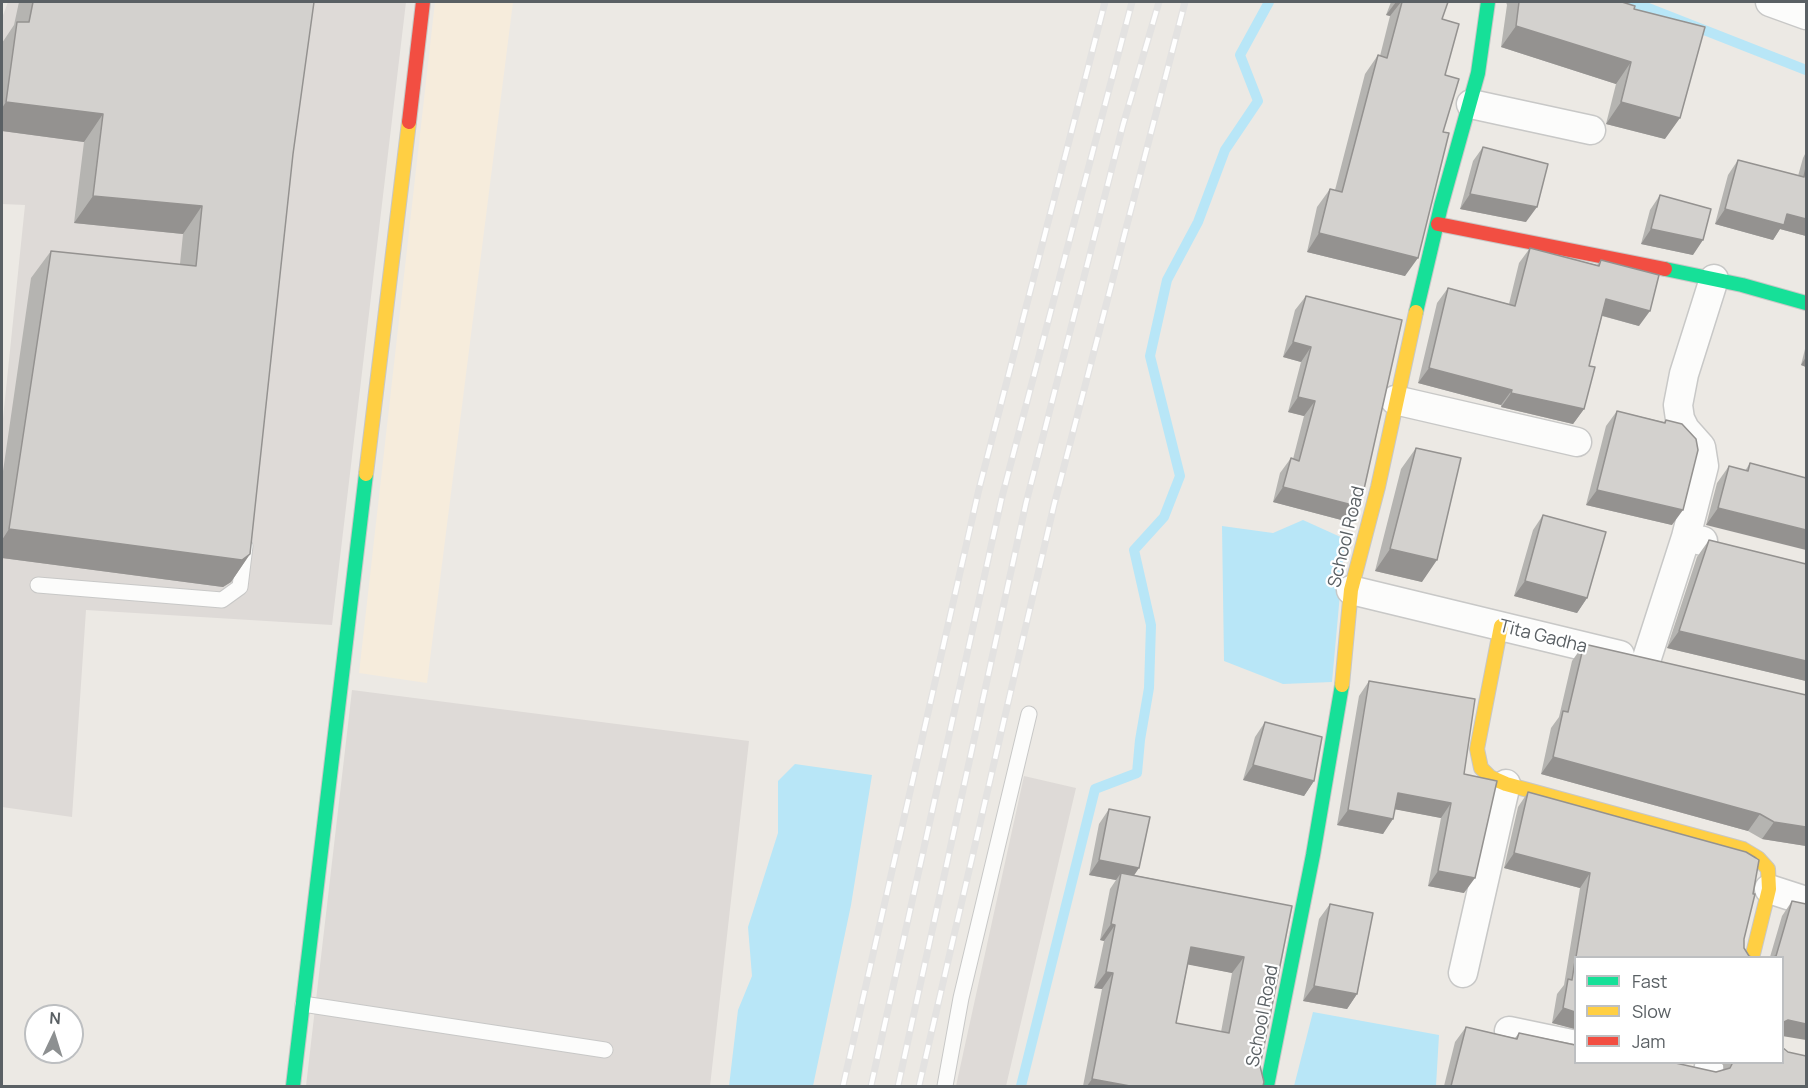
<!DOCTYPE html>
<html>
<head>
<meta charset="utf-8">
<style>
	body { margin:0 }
	#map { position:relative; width:1808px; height:1088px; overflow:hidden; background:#ece9e4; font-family:Manrope,sans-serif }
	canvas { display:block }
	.frame { position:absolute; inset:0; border:3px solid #5a6064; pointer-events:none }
	.legend { position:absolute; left:1574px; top:956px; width:210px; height:108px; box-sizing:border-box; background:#fff; border:2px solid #bdbfc1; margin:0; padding:8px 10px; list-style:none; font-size:18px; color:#5a6064 }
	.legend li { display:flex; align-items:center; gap:12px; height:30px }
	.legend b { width:30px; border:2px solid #bdbfc1 }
	.north { position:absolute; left:24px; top:1004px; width:60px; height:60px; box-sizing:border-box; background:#fff; border:2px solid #bdbfc1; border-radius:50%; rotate:4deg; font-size:16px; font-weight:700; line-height:24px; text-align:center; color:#5a6064 }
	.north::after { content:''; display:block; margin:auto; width:21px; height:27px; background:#8d9091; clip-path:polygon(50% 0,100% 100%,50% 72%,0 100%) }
</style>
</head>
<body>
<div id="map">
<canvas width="1808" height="1088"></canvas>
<div class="frame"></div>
<ul class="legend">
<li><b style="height:8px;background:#16e098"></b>Fast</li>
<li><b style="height:8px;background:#ffcf43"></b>Slow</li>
<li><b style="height:8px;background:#f24e42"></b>Jam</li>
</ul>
<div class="north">N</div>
</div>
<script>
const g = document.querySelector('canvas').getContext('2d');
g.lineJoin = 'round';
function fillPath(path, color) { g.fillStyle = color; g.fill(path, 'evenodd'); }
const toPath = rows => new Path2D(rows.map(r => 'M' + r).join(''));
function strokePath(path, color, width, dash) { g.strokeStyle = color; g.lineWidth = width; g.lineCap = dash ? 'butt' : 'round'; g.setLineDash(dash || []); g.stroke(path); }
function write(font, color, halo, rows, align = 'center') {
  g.font = font + ' Manrope,sans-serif'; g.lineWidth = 4.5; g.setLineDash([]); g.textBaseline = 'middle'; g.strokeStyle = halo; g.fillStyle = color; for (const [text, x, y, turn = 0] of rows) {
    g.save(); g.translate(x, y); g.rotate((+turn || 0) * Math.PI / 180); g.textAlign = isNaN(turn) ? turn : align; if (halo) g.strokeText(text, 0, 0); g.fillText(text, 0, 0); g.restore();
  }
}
const commercial = toPath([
	[435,2,513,2,427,683,359,673]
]);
const industrial = toPath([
	[8,2,406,2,332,625,86,610,72,817,2,807,2,428,25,205,2,204,2,18],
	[352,690,749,741,710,1086,306,1086],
	[1024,776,1076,788,1006,1086,956,1086]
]);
const water = toPath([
	[1303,520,1345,539,1332,682,1283,684,1224,661,1222,526,1273,533],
	[795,764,872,775,851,905,813,1086,729,1086,738,1010,752,976,748,927,778,833,778,781],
	[1313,1012,1439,1035,1436,1086,1294,1086]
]);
const stream = toPath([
	[1633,2,1806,70],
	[1021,1086,1095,789,1137,773,1140,740,1149,688,1151,625,1134,550,1164,517,1180,476,1150,356,1167,280,1198,222,1225,150,1258,101,1240,55,1269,2]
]);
const lane = toPath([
	[38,585,222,600,240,587,245,546],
	[303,1004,605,1050],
	[945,1086,961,998,1029,714]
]);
const street = toPath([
	[1770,2,1806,15],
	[1471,104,1591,130],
	[1395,400,1577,442],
	[1686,537,1704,466,1701,447,1685,429,1680,419,1678,405,1684,374,1714,279],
	[1351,590,1620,655],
	[1646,661,1686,537,1703,541],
	[1769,889,1806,901],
	[1463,973,1506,784],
	[1509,1031,1576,1045],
	[1705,1086,1710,1062]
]);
const fast = toPath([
	[1665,269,1742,285,1806,303],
	[1416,312,1441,206,1478,73,1488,2],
	[293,1086,366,474],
	[1267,1086,1313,855,1342,685]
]);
const slow = toPath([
	[366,474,409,122],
	[1501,626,1477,749,1481,768,1490,777,1506,784,1743,849,1758,858,1768,869,1769,889,1752,958],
	[1342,685,1351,590,1378,487,1416,312]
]);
const jam = toPath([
	[409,122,423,2],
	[1438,224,1665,269]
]);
const rail = toPath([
	[843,1086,979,489,1105,2],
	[871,1086,1002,497,1132,2],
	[898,1086,1026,503,1123,125,1159,2],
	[919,1086,1054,505,1185,2]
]);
const wall = toPath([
	[19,2,314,2,293,154,250,554,231,582,223,587,2,558,2,478,31,278,51,251,180,264,183,234,74,223,84,142,2,131,2,43,14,25],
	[1391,2,1448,2,1442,19,1445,75,1443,132,1405,276,1307,252,1317,207,1330,189,1335,190,1365,74,1378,55,1380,56,1390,16,1386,15],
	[1506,2,1622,2,1634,9,1665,139,1606,124,1616,84,1501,47,1507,5],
	[1483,147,1526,222,1460,209,1473,161],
	[1806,152,1806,236,1780,229,1773,240,1715,224,1728,175,1738,160,1798,176,1803,158],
	[1660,195,1693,255,1641,244,1650,210],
	[1530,248,1597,265,1601,260,1639,326,1602,316,1589,366,1584,409,1573,424,1501,407,1501,405,1418,383,1437,303,1448,288,1509,304,1519,263],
	[1306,296,1349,522,1273,502,1280,473,1291,458,1293,459,1304,416,1288,412,1301,362,1283,357,1295,310],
	[1806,345,1806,367,1801,365],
	[1617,411,1664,422,1666,420,1672,525,1586,505,1606,426],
	[1416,448,1422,582,1375,571,1401,469],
	[1750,463,1806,478,1706,525,1717,483,1729,466,1745,471],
	[1543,515,1587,598,1577,613,1514,596,1533,530],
	[1709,540,1806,564,1806,681,1667,648,1697,557],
	[1584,644,1806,695,1806,846,1762,839,1748,831,1541,774,1551,728,1559,717,1572,661],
	[1369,681,1464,774,1464,893,1428,886,1441,818,1395,809,1383,834,1337,825,1359,696],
	[1265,722,1314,781,1304,796,1243,780,1255,737],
	[1528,792,1744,939,1744,948,1749,956,1751,957,1575,957,1575,1029,1552,1023,1557,994,1564,985,1580,888,1504,868,1518,807],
	[1109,809,1134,875,1292,906,1260,1066,1263,1086,1083,1086,1102,989,1094,988,1104,941,1100,940,1110,889,1116,880,1089,875,1099,824],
	[1188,964,1232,973,1221,1032,1176,1023],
	[1792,901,1782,957,1770,957,1782,916],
	[1330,904,1357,994,1347,1009,1303,1001,1319,919],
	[1466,1027,1515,1038,1519,1033,1716,1072,1724,1070,1723,1065,1720,1062,1782,1062,1806,1086,1444,1086,1455,1042]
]);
const shadedWall = toPath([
	[1396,2,1401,2,1390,16,1386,15],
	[1516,26,1631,62,1616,84,1501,47],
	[6,102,103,114,84,142,2,131,2,108],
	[1621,102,1680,118,1665,139,1606,124],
	[1470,194,1537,207,1526,222,1460,209],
	[93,196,202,206,183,234,74,223],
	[1725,209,1787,214,1806,219,1806,236,1780,229,1773,240,1715,224],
	[1651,229,1703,240,1693,255,1641,244],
	[1319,233,1418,258,1405,276,1307,252],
	[1606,299,1650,311,1639,326,1596,314],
	[1293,342,1311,347,1301,362,1283,357],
	[1806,357,1806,367,1801,365],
	[1429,368,1512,390,1501,405,1418,383],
	[1511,393,1584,409,1573,424,1501,407],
	[1298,397,1315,401,1304,416,1288,412],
	[1283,487,1360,507,1349,522,1273,502],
	[1597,490,1683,510,1672,525,1586,505],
	[1718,508,1806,530,1806,550,1706,525],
	[9,529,250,554,231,582,223,587,2,558,2,540],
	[1390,549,1437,560,1422,582,1375,571],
	[1525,581,1587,598,1577,613,1514,596],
	[1679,631,1806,661,1806,681,1667,648],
	[1553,757,1760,814,1748,831,1541,774],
	[1253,765,1314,781,1304,796,1243,780],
	[1398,793,1451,803,1441,818,1388,808],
	[1348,810,1393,819,1383,834,1337,825],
	[1774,822,1806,827,1806,846,1762,839],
	[1514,853,1590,873,1580,888,1504,868],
	[1099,860,1139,868,1129,883,1121,873,1116,880,1089,875],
	[1438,871,1475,878,1464,893,1428,886],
	[1111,924,1115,925,1104,941,1100,940],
	[1191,947,1244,957,1232,973,1180,963],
	[1106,972,1113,973,1102,989,1094,988],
	[1314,986,1357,994,1347,1009,1303,1001],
	[1563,1008,1575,1012,1575,1029,1552,1023],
	[1788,1020,1806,1024,1806,1040,1782,1036,1782,1023],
	[1092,1079,1130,1086,1087,1086]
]);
const building = toPath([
	[33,2,314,2,293,154,250,554,242,560,9,529,51,251,196,266,202,206,93,196,103,114,6,102,17,22,29,22,33,2],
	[1402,2,1448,2,1442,19,1459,24,1445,75,1459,79,1443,132,1449,133,1418,258,1319,233,1330,189,1342,192,1378,55,1387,58,1402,2],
	[1519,2,1622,2,1635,6,1634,9,1705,27,1680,118,1621,102,1631,62,1516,26,1519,2],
	[1483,147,1548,164,1537,207,1470,194,1483,147],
	[1738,160,1804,177,1806,168,1806,219,1787,214,1784,225,1725,209,1738,160],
	[1660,195,1711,209,1703,240,1651,229,1660,195],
	[1530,248,1599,266,1601,260,1659,275,1650,311,1606,299,1589,366,1595,367,1584,409,1511,393,1512,390,1429,368,1448,288,1515,306,1530,248],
	[1306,296,1402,320,1360,507,1283,487,1291,458,1299,461,1315,401,1298,397,1311,347,1293,342,1306,296],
	[1617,411,1665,423,1666,420,1682,424,1696,439,1698,450,1683,510,1597,490,1617,411],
	[1416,448,1461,458,1437,560,1390,549,1416,448],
	[1750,463,1806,478,1806,530,1718,508,1729,466,1748,471,1750,463],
	[1543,515,1606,532,1587,598,1525,581,1543,515],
	[1709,540,1806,564,1806,661,1679,631,1709,540],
	[1584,644,1806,695,1806,827,1774,822,1760,814,1553,757,1563,711,1568,712,1584,644],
	[1369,681,1475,699,1464,774,1497,781,1475,878,1438,871,1451,803,1398,793,1393,819,1348,810,1369,681],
	[1265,722,1322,737,1314,781,1253,765,1265,722],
	[1528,792,1746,852,1756,858,1759,860,1753,894,1755,894,1744,939,1744,948,1749,956,1751,957,1576,957,1590,873,1514,853,1528,792],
	[1109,809,1150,817,1139,868,1099,860,1109,809],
	[1121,873,1292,906,1260,1066,1264,1082,1263,1086,1130,1086,1092,1079,1113,973,1106,972,1115,925,1111,924,1121,873],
	[1191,947,1244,957,1229,1033,1176,1023,1191,947],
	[1792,901,1806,904,1806,1024,1788,1020,1782,1023,1782,957,1773,957,1776,956,1792,901],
	[1330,904,1373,913,1357,994,1314,986,1330,904],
	[1575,961,1575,1012,1563,1008,1568,979,1572,980,1575,961],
	[1466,1027,1517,1039,1519,1033,1575,1045,1575,1062,1671,1062,1716,1072,1730,1068,1733,1062,1782,1062,1782,1047,1788,1052,1806,1056,1806,1086,1451,1086,1466,1027]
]);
const streetNames = [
	["School Road",1347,537,-76],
	["Tita Gadha",1543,637,14],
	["School Road",1263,1016,-79]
];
fillPath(commercial, '#f6ecdc');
fillPath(industrial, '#dedad7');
fillPath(water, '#b8e6f7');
strokePath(stream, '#b8e6f7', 10);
strokePath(lane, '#c8c8c7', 17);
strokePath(street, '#c8c8c7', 31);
strokePath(fast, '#c7c7c6', 16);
strokePath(slow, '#c7c7c6', 16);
strokePath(jam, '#c7c7c6', 16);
strokePath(lane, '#fcfcfb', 15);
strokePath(street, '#fcfcfb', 28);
strokePath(fast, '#16e098', 14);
strokePath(slow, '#ffcf43', 14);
strokePath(jam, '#f24e42', 14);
strokePath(rail, '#e3e2e1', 7);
strokePath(rail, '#fff', 4.5, [14]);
fillPath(wall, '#b5b4b1');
fillPath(shadedWall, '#949290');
fillPath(building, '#d3d1ce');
strokePath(building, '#949290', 1.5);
write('18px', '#5a6064', '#fff', streetNames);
</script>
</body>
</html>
